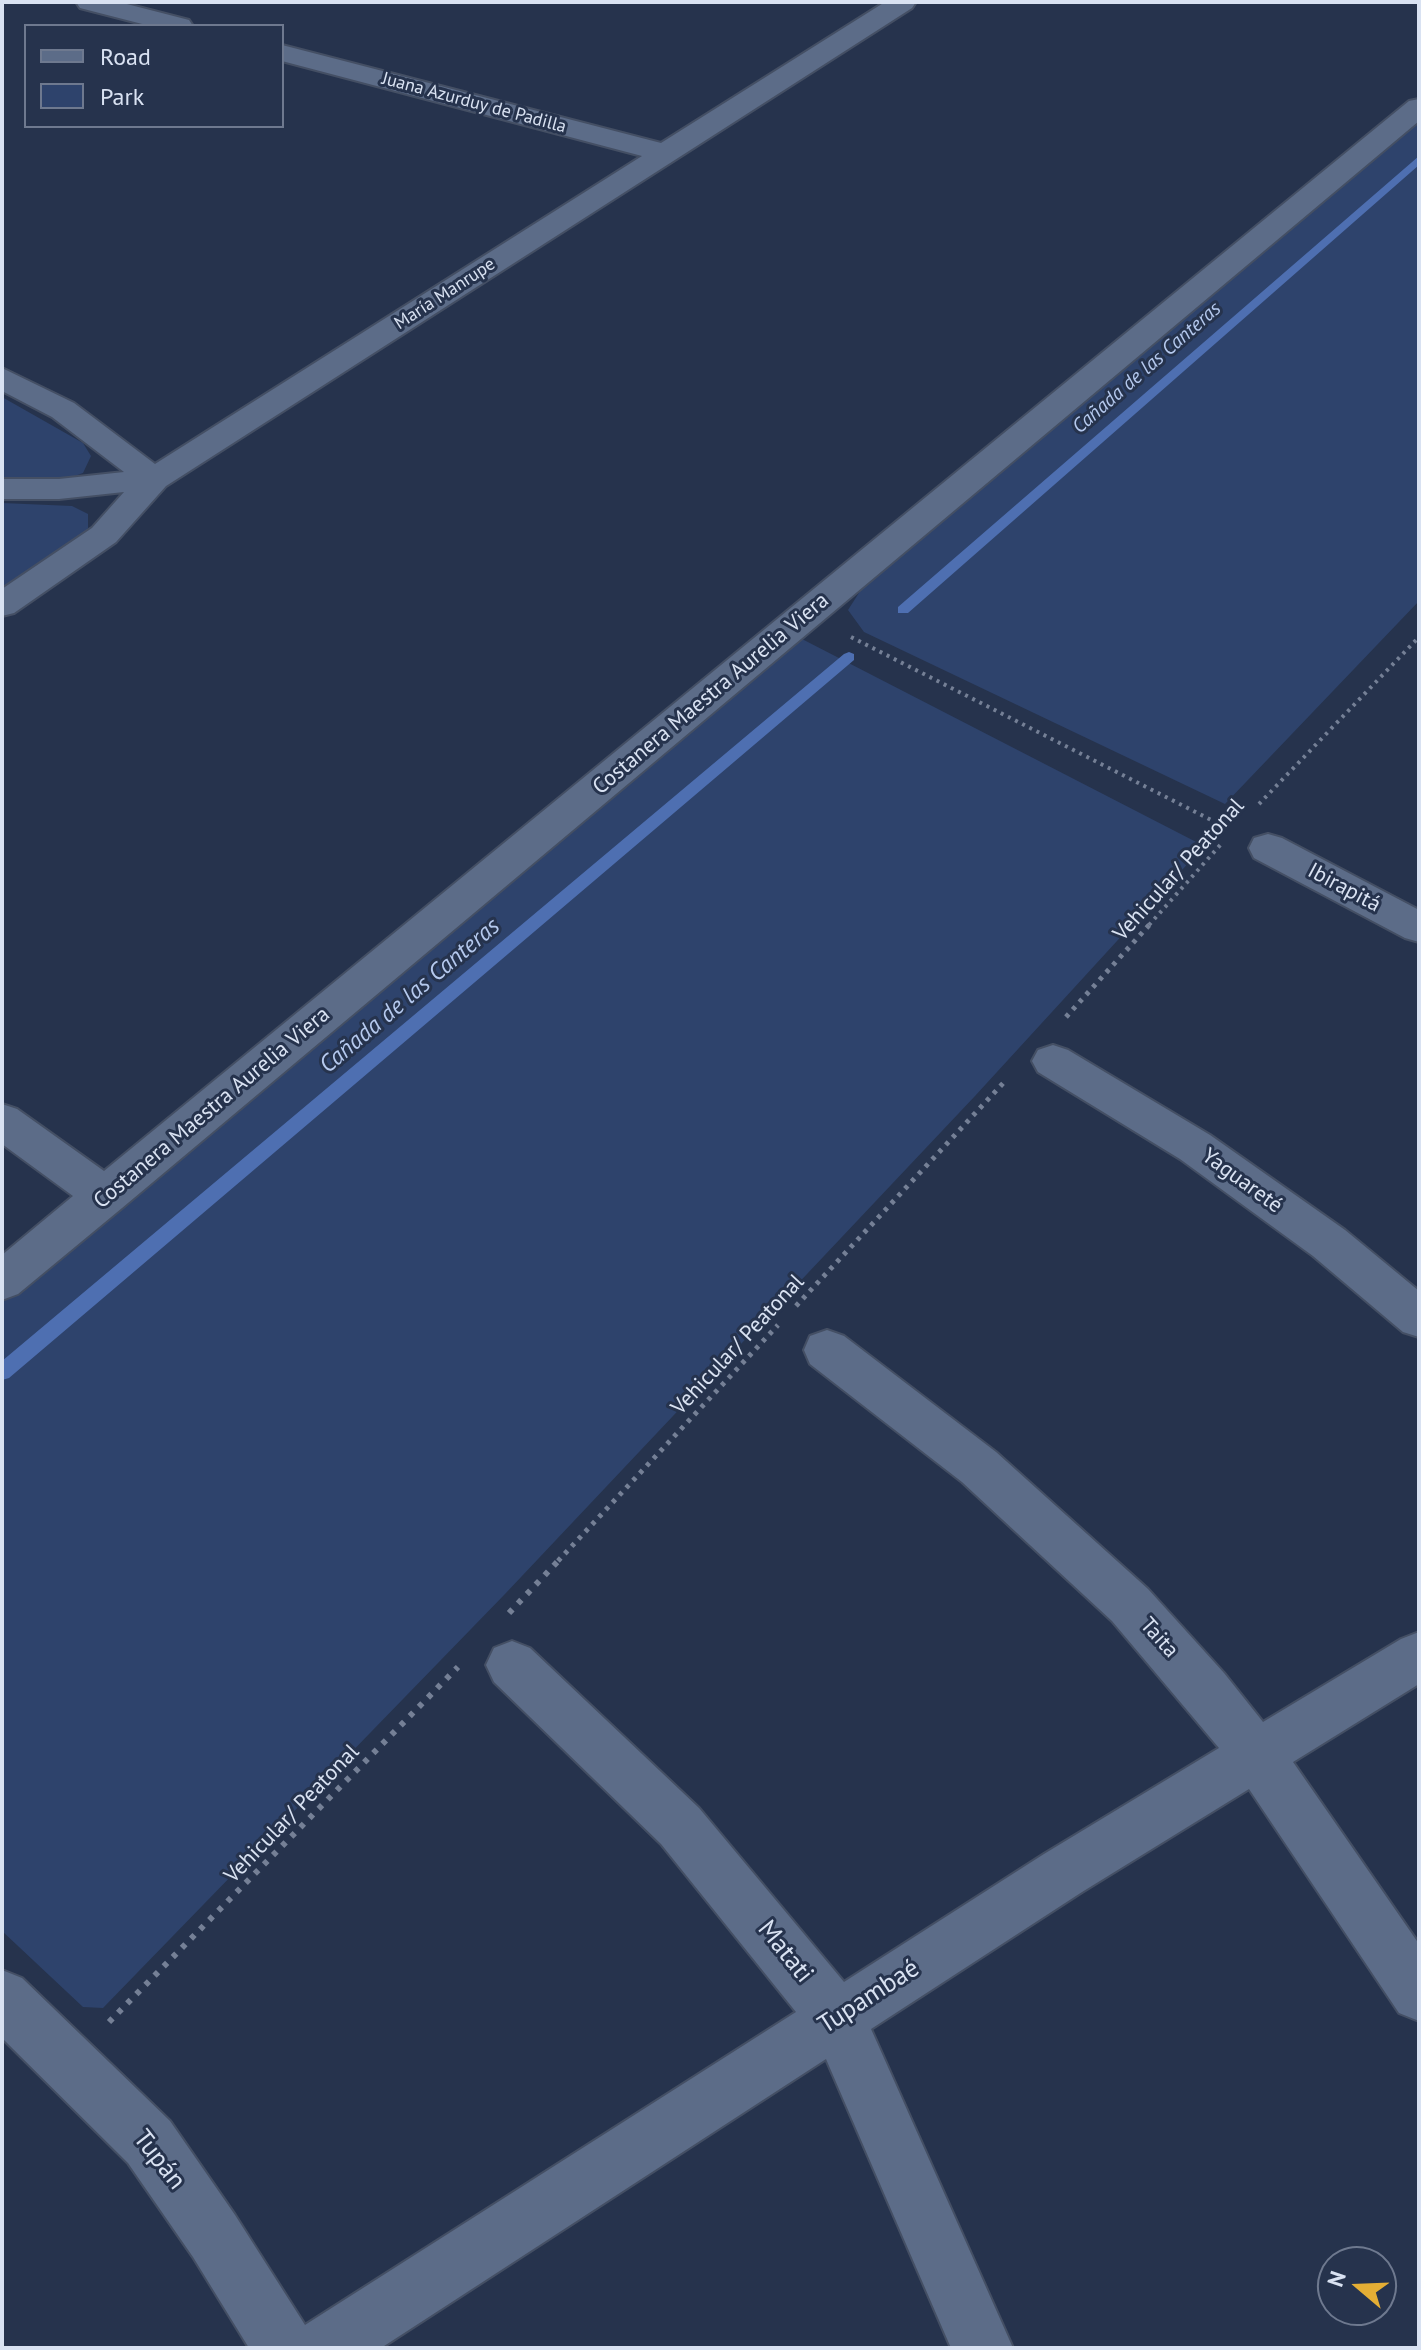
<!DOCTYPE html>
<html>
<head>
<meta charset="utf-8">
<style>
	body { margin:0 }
	#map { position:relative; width:1421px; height:2350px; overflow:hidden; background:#26334d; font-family:"PT Sans",sans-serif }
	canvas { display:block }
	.frame { position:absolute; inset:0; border:4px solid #d9e2f2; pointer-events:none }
	.legend { position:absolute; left:24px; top:24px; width:260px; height:104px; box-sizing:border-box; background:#26334d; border:2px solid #6e798f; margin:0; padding:10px 14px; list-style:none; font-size:24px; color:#d9e2f2 }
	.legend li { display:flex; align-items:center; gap:16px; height:40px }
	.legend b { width:40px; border:2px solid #6e798f }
	.north { position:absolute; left:1317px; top:2246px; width:80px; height:80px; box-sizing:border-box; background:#26334d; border:2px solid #6e798f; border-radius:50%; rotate:289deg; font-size:22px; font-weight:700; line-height:32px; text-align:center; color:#d9e2f2 }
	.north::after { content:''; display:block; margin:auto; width:28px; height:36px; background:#e4ae35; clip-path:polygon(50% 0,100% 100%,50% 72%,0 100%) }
</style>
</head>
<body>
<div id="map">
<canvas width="1421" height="2350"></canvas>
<div class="frame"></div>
<ul class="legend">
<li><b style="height:10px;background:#5c6c88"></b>Road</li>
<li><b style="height:22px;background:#2e436c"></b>Park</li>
</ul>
<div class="north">N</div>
</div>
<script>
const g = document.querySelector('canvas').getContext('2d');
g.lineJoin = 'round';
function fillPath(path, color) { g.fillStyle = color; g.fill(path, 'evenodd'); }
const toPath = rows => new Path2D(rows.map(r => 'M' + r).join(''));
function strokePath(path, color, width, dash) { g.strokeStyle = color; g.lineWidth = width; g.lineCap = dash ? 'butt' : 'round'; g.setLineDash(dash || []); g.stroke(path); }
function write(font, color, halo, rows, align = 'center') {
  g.font = font + ' "PT Sans",sans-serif'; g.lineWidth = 6; g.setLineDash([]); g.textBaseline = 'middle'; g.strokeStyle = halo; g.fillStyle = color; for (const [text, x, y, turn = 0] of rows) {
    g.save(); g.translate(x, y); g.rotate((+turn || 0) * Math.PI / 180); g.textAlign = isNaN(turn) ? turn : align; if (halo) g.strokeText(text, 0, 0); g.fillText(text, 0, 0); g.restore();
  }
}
const green = toPath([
	[1419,119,1419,601,1225,804,864,632,848,610,864,585],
	[2,397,83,443,91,456,83,473,64,480,2,480],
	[2,503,72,506,88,514,88,528,83,539,2,597],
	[802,639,1204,846,975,1096,505,1594,103,2008,83,2007,2,1931,2,1296,556,834]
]);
const stream = toPath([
	[1419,156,1419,165,908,613,898,613,898,607,1419,156],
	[849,652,854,654,854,660,9,1378,2,1380,2,1361,844,654,849,652]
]);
const pathFar2 = toPath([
	[851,637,1227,828],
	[1259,804,1419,637],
	[1149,925,1222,843]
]);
const pathFar1 = toPath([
	[1066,1017,1151,923],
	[796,1306,1007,1079],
	[558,1561,778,1325]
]);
const path = toPath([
	[509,1613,560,1559],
	[109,2022,458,1667]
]);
const minor = toPath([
	[76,2,119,2,189,20,193,26,150,26,80,8,76,2],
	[885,2,916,2,912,8,166,486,116,542,14,613,2,616,2,589,92,528,124,492,59,499,2,499,2,479,59,479,124,472,52,417,2,391,2,368,74,403,155,464,642,156,282,61,282,45,661,143,885,2],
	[1419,99,1419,121,122,1208,18,1294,2,1300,2,1255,73,1196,2,1144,2,1104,17,1109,104,1171,1409,101,1419,99],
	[1268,834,1282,838,1419,910,1419,942,1405,938,1254,858,1249,848,1254,838,1268,834],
	[1053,1045,1068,1050,1210,1135,1345,1230,1419,1291,1419,1337,1403,1332,1313,1256,1180,1159,1038,1072,1032,1061,1038,1050,1053,1045],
	[827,1330,844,1336,996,1452,1148,1589,1224,1673,1263,1722,1401,1639,1419,1632,1419,1684,1293,1762,1419,1944,1419,2021,1399,2013,1249,1789,1082,1892,871,2029,1013,2348,951,2348,826,2059,381,2348,249,2348,193,2257,128,2163,2,2038,2,1970,22,1978,170,2121,235,2215,305,2325,796,2012,661,1844,494,1682,486,1665,494,1648,512,1641,530,1648,699,1808,844,1982,1044,1854,1219,1748,1112,1621,962,1482,810,1364,804,1350,810,1336,827,1330]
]);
const farStreetnames = [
	["Juana Azurduy de Padilla",474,103,15],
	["María Manrupe",445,294,-33]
];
const farWaternames = [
	["Cañada de las Canteras",1147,368,-41]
];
const streetNames = [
	["Costanera Maestra Aurelia Viera",711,694,-40],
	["Vehicular/ Peatonal",1179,870,-48],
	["Ibirapitá",1344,888,28],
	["Costanera Maestra Aurelia Viera",212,1108,-40],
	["Yaguareté",1242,1181,36],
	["Vehicular/ Peatonal",738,1345,-47],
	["Taita",1159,1638,48],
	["Vehicular/ Peatonal",292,1814,-46]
];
const waterNames = [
	["Cañada de las Canteras",410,996,-40]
];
const nearStreetnames = [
	["Matati",785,1952,51],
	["Tupambaé",869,1997,-33],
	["Tupán",159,2160,52]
];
fillPath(green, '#2e436c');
fillPath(stream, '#4e6fb1');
strokePath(minor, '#444f64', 4);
strokePath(pathFar2, '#758096', 4, [3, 5]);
strokePath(pathFar1, '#758096', 5, [4, 6]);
strokePath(path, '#758096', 6, [5, 8]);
fillPath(minor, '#5c6c88');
write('18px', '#d9e2f2', '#26334d', farStreetnames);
write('italic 20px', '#b5c9ee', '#26334d', farWaternames);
write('22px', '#d9e2f2', '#26334d', streetNames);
write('italic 24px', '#b5c9ee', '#26334d', waterNames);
write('26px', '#d9e2f2', '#26334d', nearStreetnames);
</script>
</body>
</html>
